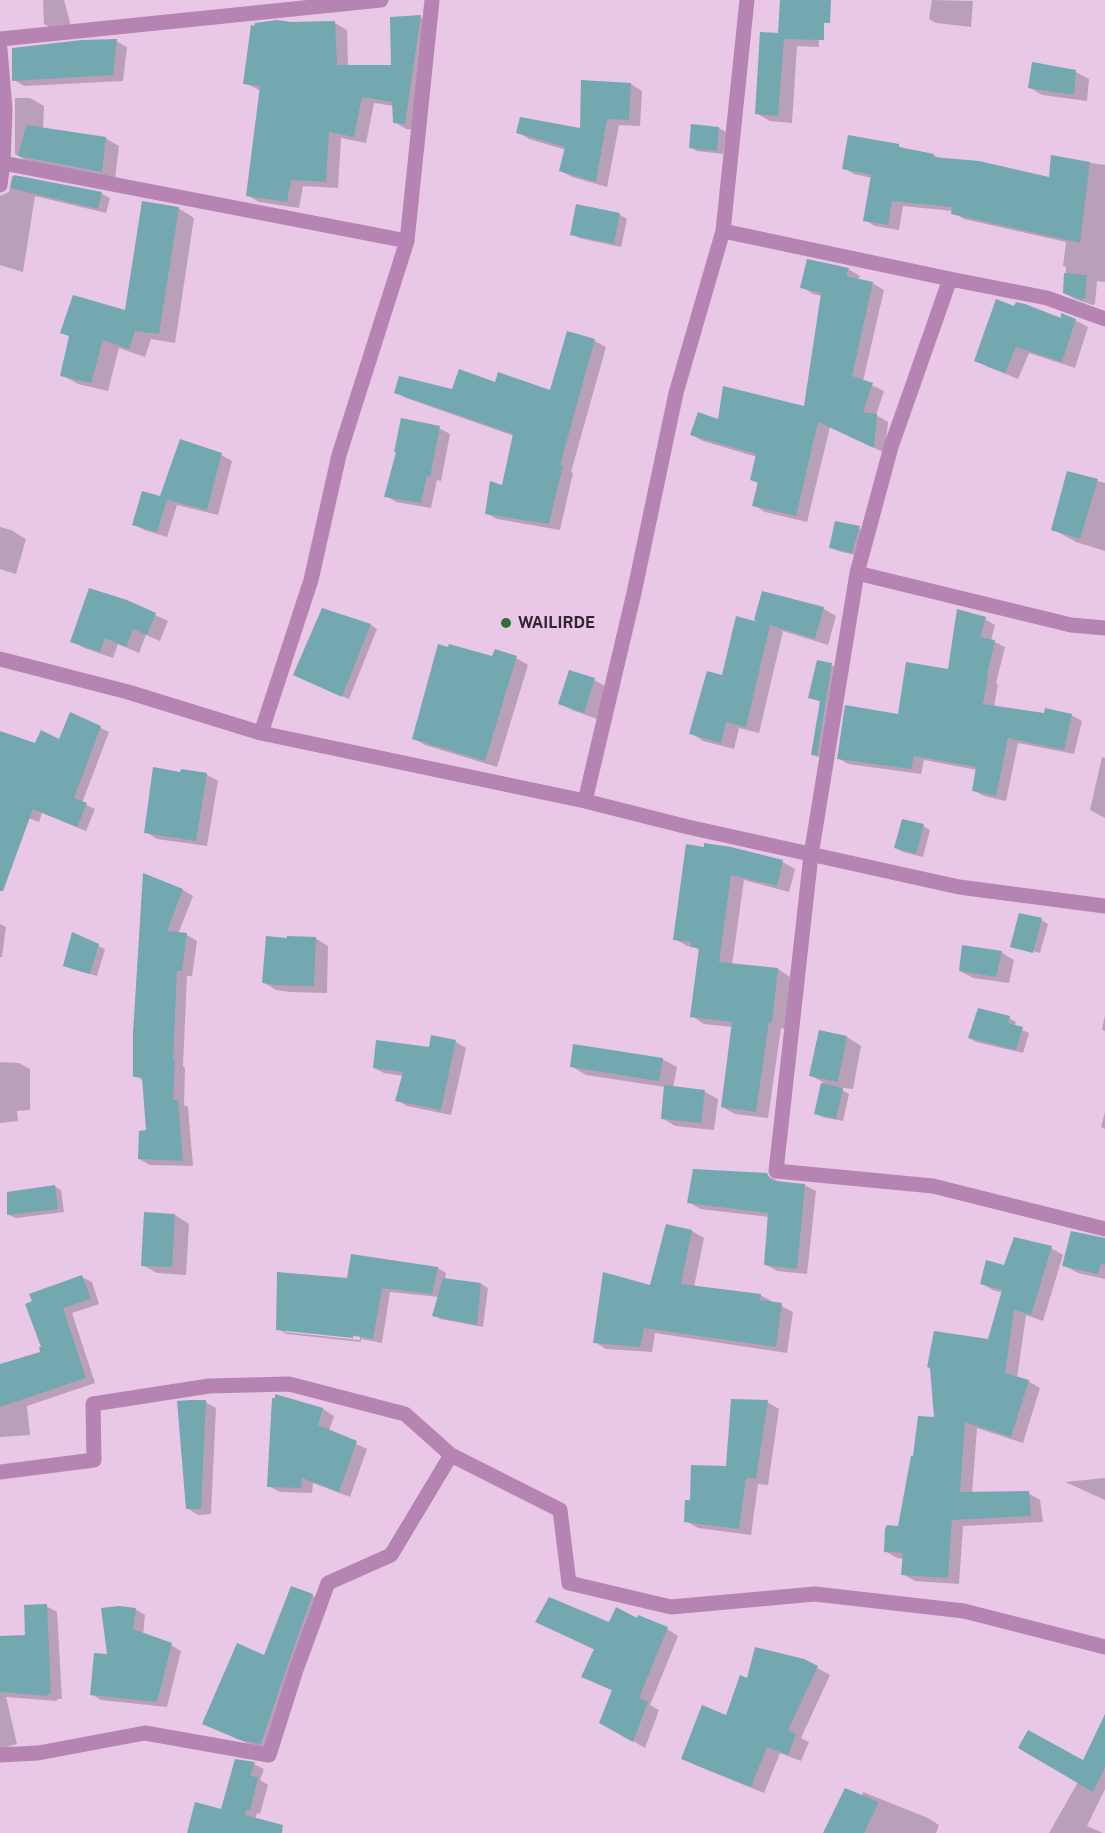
<!DOCTYPE html>
<html>
<head>
<meta charset="utf-8">
<style>
	body { margin:0 }
	canvas { display:block; background:#e9c7e6 }
</style>
</head>
<body>
<canvas width="1105" height="1833"></canvas>
<script>
const g = document.querySelector('canvas').getContext('2d');
g.lineJoin = 'round';
function fillPath(path, color) { g.fillStyle = color; g.fill(path, 'evenodd'); }
const toPath = rows => new Path2D(rows.map(r => 'M' + r).join(''));
function strokePath(path, color, width, dash) { g.strokeStyle = color; g.lineWidth = width; g.lineCap = dash ? 'butt' : 'round'; g.setLineDash(dash || []); g.stroke(path); }
function write(font, color, halo, rows, align = 'center') {
  g.font = font + ' "Public Sans",sans-serif'; g.lineWidth = 6; g.setLineDash([]); g.textBaseline = 'middle'; g.strokeStyle = halo; g.fillStyle = color; for (const [text, x, y, turn = 0] of rows) {
    g.save(); g.translate(x, y); g.rotate((+turn || 0) * Math.PI / 180); g.textAlign = isNaN(turn) ? turn : align; if (halo) g.strokeText(text, 0, 0); g.fillText(text, 0, 0); g.restore();
  }
}
const shadow = toPath([
	[43,0,64,0,71,26,51,28,44,24],
	[781,0,808,0,818,6,819,47,797,46,792,123,770,121,756,113,780,35],
	[932,0,973,1,971,27,936,23,929,19],
	[420,17,432,24,417,130,406,129,394,122,394,106,374,103,366,143,341,138,338,188,303,186,299,208,259,202,247,195,261,91,245,83,335,23,347,30,348,67,393,67],
	[116,41,127,47,123,81,24,86,14,80],
	[1076,72,1089,79,1087,101,1042,95,1029,87],
	[631,84,642,91,640,126,619,125,607,187,572,177,561,171,566,150,529,139,518,132,582,130],
	[15,98,30,98,44,106,43,129,105,138,119,146,115,179,28,162,15,154],
	[719,128,726,132,723,154,697,151,690,147],
	[898,146,907,150,934,155,940,159,1050,179,1052,157,1105,165,1105,282,1097,281,1095,304,1093,305,1075,299,1064,293,1066,267,1063,266,1066,242,964,219,953,213,953,211,903,206,899,230,875,226,865,220,872,178,854,174,843,168],
	[12,176,102,194,110,198,106,213,35,196,23,272,0,265,0,196,9,192],
	[577,206,620,215,627,219,621,247,579,238,572,234],
	[178,208,194,218,175,343,151,339,145,357,119,348,108,391,78,384,62,375,126,312],
	[848,269,860,276,858,280,872,283,884,290,863,381,884,391,876,415,888,422,885,453,830,427,807,522,765,512,754,505,759,484,751,480,757,457,703,441,692,435,720,421,805,407,822,296,813,294,802,287],
	[1075,320,1088,327,1075,368,1029,353,1018,379,988,367,975,360,1062,321],
	[568,333,595,341,606,347,571,472,573,473,560,530,497,519,486,513,503,487,514,436,406,398,396,392,453,391,496,384,551,392],
	[439,428,450,434,441,481,437,480,431,508,396,502,386,496],
	[221,455,232,461,218,515,177,505,167,537,144,530,133,524,161,498],
	[1068,473,1105,483,1105,551,1076,542,1053,529],
	[0,527,11,530,26,539,16,574,0,569],
	[859,528,866,532,859,556,838,551,831,547],
	[763,592,824,609,836,616,828,645,783,631,759,733,739,728,734,749,703,741,691,733,723,677,762,623],
	[126,602,168,621,160,641,146,635,139,653,118,644,113,658,84,648,72,641],
	[323,609,371,625,377,629,349,699,301,678],
	[985,619,995,625,991,640,1005,647,996,683,998,684,994,707,1045,715,1071,715,1082,721,1074,754,1018,743,1006,801,984,796,973,790,977,770,924,760,921,774,848,764,838,758,899,716,949,671],
	[449,649,493,657,516,658,528,665,497,767,425,745,414,738],
	[818,661,832,665,839,669,820,758,813,754,821,702,810,697],
	[594,680,607,687,597,719,572,710,559,703],
	[71,714,109,732,82,803,95,809,86,831,42,813,39,822,0,808,0,742,36,745,60,741],
	[1102,757,1105,758,1105,818,1090,810],
	[182,774,206,774,218,781,207,846,157,839,146,832],
	[923,826,930,830,923,857,903,852,896,848],
	[705,848,731,848,783,862,795,869,789,892,744,880,732,965,778,969,790,977,785,1029,781,1028,768,1118,735,1114,722,1107,733,1027,704,1024,692,1016,700,951,694,947,687,946,675,939],
	[145,875,183,890,193,896,178,934,187,935,197,941,192,976,187,976,183,1066,185,1068,184,1105,188,1107,193,1166,150,1165,139,1159,148,1131,144,1081,135,1076],
	[1041,920,1048,924,1040,953,1017,947,1017,949,1012,946],
	[0,924,6,927,2,957,0,957],
	[315,938,328,946,327,993,290,992,276,990,263,982],
	[98,946,105,949,97,976,72,969,65,965],
	[1001,952,1014,960,1009,983,973,978,960,971],
	[1105,1015,1105,1031,1102,1030],
	[1009,1018,1016,1022,1014,1027,1029,1033,1023,1053,976,1042,970,1038],
	[432,1037,456,1042,466,1048,451,1115,407,1106,397,1100,403,1076,384,1073,374,1068,430,1048],
	[847,1037,861,1046,853,1089,837,1087,849,1094,843,1121,822,1117,816,1113,823,1082,811,1076],
	[662,1059,677,1067,673,1088,705,1092,718,1099,714,1130,675,1126,662,1118,665,1087,586,1075,571,1066],
	[0,1062,19,1063,30,1069,30,1110,17,1111,18,1121,0,1123],
	[1105,1112,1105,1129,1101,1127],
	[766,1175,778,1181,804,1185,816,1191,807,1274,777,1271,765,1264,769,1217,700,1209,689,1202],
	[54,1186,61,1190,64,1212,16,1218,9,1215],
	[175,1215,189,1224,186,1275,157,1273,142,1265],
	[667,1225,692,1231,704,1238,694,1287,760,1295,793,1312,787,1353,655,1333,652,1352,606,1349,595,1342,652,1287],
	[1105,1240,1105,1279,1078,1273,1063,1265],
	[1051,1248,1063,1255,1043,1321,1026,1315,1017,1378,1028,1381,1040,1388,1023,1443,977,1428,972,1493,1028,1493,1040,1500,1043,1522,963,1526,959,1584,915,1581,903,1574,904,1559,897,1558,885,1551,900,1528,936,1418,989,1341,1003,1293,993,1290,981,1283,1005,1267],
	[438,1268,446,1273,445,1280,481,1284,488,1288,483,1327,440,1319,434,1315,439,1297,390,1292,382,1343,361,1339,361,1342,287,1334,278,1329,348,1279],
	[285,1329,360,1337,360,1340,285,1332],
	[82,1277,92,1282,99,1304,72,1313,95,1383,27,1406,30,1435,0,1437,0,1365,42,1353,43,1348,27,1305],
	[205,1402,216,1408,211,1514,198,1515,187,1508],
	[767,1402,779,1409,768,1485,758,1484,751,1535,698,1528,686,1521,691,1502,727,1468],
	[323,1409,334,1416,329,1431,367,1449,350,1497,313,1483,312,1493,280,1492,269,1486],
	[1105,1478,1105,1500,1065,1482],
	[291,1588,313,1596,324,1602,273,1749,253,1746,204,1723,265,1657],
	[46,1606,57,1612,62,1699,57,1699,57,1701,6,1697,17,1744,0,1749,0,1638,26,1636],
	[135,1609,145,1615,143,1635,171,1645,181,1651,167,1707,101,1700,91,1694,109,1656],
	[638,1620,667,1629,678,1636,650,1705,659,1710,645,1748,601,1722,613,1691,583,1677,595,1650,537,1622,609,1624],
	[804,1661,830,1675,801,1738,809,1742,801,1761,780,1753,764,1793,695,1765,683,1758,726,1717,748,1680],
	[1105,1730,1105,1789,1087,1826,1103,1833,1049,1833,1078,1782,1083,1762],
	[254,1764,264,1769,260,1780,268,1785,260,1814,257,1813,252,1833,188,1833,222,1811],
	[863,1792,928,1818,939,1825,936,1833,825,1833,861,1797]
]);
const building = toPath([
	[780,0,831,0,830,23,824,23,824,40,784,39,778,116,755,114,760,32,778,33],
	[421,15,405,124,393,123,392,102,362,97,354,137,329,132,326,182,291,180,287,202,246,196,260,86,243,84,251,25,254,26,255,23,277,20,291,22,335,21,337,65,391,65,390,17],
	[117,39,113,75,12,81,12,48,82,40],
	[1032,62,1076,70,1074,95,1028,88],
	[581,80,631,83,629,120,607,119,596,182,559,171,565,147,516,133,520,117,580,128],
	[691,124,719,127,717,151,689,148],
	[26,125,106,137,102,172,18,156],
	[848,135,899,144,899,147,934,154,933,157,979,161,1049,177,1051,155,1090,162,1080,243,951,214,952,207,892,201,888,225,863,221,871,175,842,169],
	[14,175,102,192,98,209,10,188],
	[142,201,179,207,159,334,135,331,129,349,103,340,91,383,60,376,69,336,60,333,73,295,125,310],
	[576,204,620,213,614,244,570,235],
	[807,259,849,268,846,276,873,282,852,376,873,383,863,412,877,414,874,448,818,422,796,516,752,506,758,482,750,480,756,454,690,435,698,412,718,419,723,386,804,406,821,293,800,288],
	[1064,273,1087,275,1085,299,1083,298,1082,300,1063,293],
	[996,299,1014,306,1016,302,1025,304,1061,318,1061,313,1076,319,1062,362,1016,347,1005,373,974,361],
	[567,331,595,339,560,465,563,465,549,524,485,514,490,481,502,485,513,434,394,393,399,376,452,389,459,369,495,382,498,372,550,390],
	[401,418,440,426,430,477,427,475,421,503,384,497,396,452,394,452],
	[180,439,222,453,207,510,167,500,157,532,132,525,142,491,160,496],
	[1067,471,1098,479,1080,539,1051,530],
	[835,521,860,526,852,553,829,548],
	[89,588,127,600,156,613,147,635,133,629,126,647,105,638,100,652,70,642],
	[762,591,824,607,815,639,770,625,746,727,726,722,721,743,689,734,707,671,722,675,736,616,758,622,754,620],
	[322,608,371,624,342,697,293,675],
	[957,609,986,617,980,637,995,640,987,676,988,676,983,704,1044,713,1045,708,1072,714,1064,750,1008,738,996,796,972,791,976,767,914,756,911,769,837,759,845,705,898,714,906,662,948,669],
	[438,644,448,647,449,644,492,656,495,649,517,656,485,761,412,739],
	[817,660,832,663,817,756,811,755,820,701,808,698],
	[569,670,595,678,584,713,558,704],
	[70,712,101,726,74,798,87,803,77,827,33,809,3,891,0,891,0,731,35,743,41,730,59,739],
	[153,767,180,772,181,769,207,773,196,841,144,833],
	[902,819,924,824,916,854,894,848],
	[704,843,731,847,783,860,777,886,731,875,719,962,778,968,772,1023,769,1022,756,1112,721,1107,732,1022,690,1017,699,948,690,947,691,942,673,940,686,844,704,847],
	[143,873,183,889,167,931,187,933,182,971,177,971,173,1060,175,1060,173,1100,178,1100,183,1161,138,1159,139,1131,146,1130,142,1077,133,1077,133,1033],
	[1019,913,1042,918,1033,953,1010,947],
	[72,932,99,944,90,974,63,966],
	[266,936,287,938,287,936,316,937,314,986,276,985,262,983],
	[962,945,1002,951,996,977,959,971],
	[978,1008,1010,1016,1008,1023,1023,1027,1016,1050,968,1038],
	[819,1030,847,1036,838,1082,809,1076],
	[431,1035,456,1040,441,1110,395,1101,403,1072,373,1068,376,1040,429,1047],
	[573,1044,663,1058,659,1081,570,1067],
	[821,1083,843,1088,836,1119,814,1114],
	[664,1085,705,1090,701,1123,661,1119],
	[693,1169,767,1173,770,1179,774,1181,805,1184,797,1269,764,1265,768,1213,687,1203],
	[55,1185,58,1209,7,1215,7,1192],
	[144,1212,175,1214,172,1267,141,1266],
	[666,1224,692,1230,681,1284,761,1294,760,1300,782,1303,776,1347,644,1328,640,1347,593,1343,603,1272,650,1285],
	[1071,1231,1105,1238,1105,1265,1101,1264,1098,1274,1062,1266],
	[1014,1237,1052,1246,1031,1315,1014,1310,1005,1373,1029,1380,1011,1437,965,1422,960,1492,1029,1491,1031,1516,952,1520,948,1578,901,1575,903,1553,884,1552,885,1529,887,1525,898,1526,911,1456,913,1456,918,1416,934,1417,930,1368,927,1367,934,1331,988,1339,1002,1290,980,1284,986,1260,1004,1265],
	[351,1254,438,1267,432,1294,382,1288,373,1339,353,1335,353,1338,276,1330,277,1272,347,1278],
	[82,1275,91,1299,63,1308,86,1378,0,1407,0,1364,40,1352,39,1347,41,1347,25,1304,32,1301,29,1294],
	[443,1278,481,1283,477,1325,432,1316],
	[275,1394,323,1408,318,1425,357,1441,339,1492,302,1478,301,1488,267,1487,272,1398,275,1398],
	[731,1399,768,1400,756,1479,746,1478,739,1529,684,1522,685,1500,690,1500,691,1465,726,1466],
	[190,1400,206,1400,201,1509,186,1509,177,1401],
	[291,1586,313,1594,287,1667,261,1744,240,1740,202,1724,237,1643,264,1655],
	[549,1597,609,1622,616,1607,637,1618,638,1615,668,1627,639,1698,648,1702,633,1742,599,1723,612,1690,581,1677,594,1649,535,1622],
	[47,1604,51,1694,47,1694,47,1696,0,1692,0,1636,25,1635,24,1605],
	[119,1606,136,1608,133,1629,172,1643,157,1702,90,1695,94,1653,107,1654,101,1608],
	[755,1647,804,1659,818,1666,788,1730,796,1734,788,1755,767,1747,751,1787,681,1759,702,1705,726,1715,740,1675,747,1678],
	[1105,1714,1105,1767,1093,1792,1018,1748,1028,1730,1083,1760],
	[235,1759,255,1762,250,1775,258,1778,250,1810,247,1809,245,1815,283,1825,282,1833,187,1833,195,1802,221,1809],
	[845,1788,879,1802,864,1833,823,1833]
]);
const minor = toPath([
	[0,39,381,0],
	[0,49,5,109,3,163,0,185],
	[3,163,407,241],
	[723,231,950,279,1047,298,1105,319],
	[950,279,891,447,857,573,811,855,776,1171,933,1186,1105,1229],
	[857,573,1071,625,1105,628],
	[0,659,128,692,261,733,585,801,688,827,959,887,1105,906],
	[261,733,311,580,339,455,407,241,432,0],
	[585,801,634,593,676,393,723,231,747,0],
	[0,1472,94,1460,93,1404,209,1386,289,1384,405,1414,451,1455],
	[0,1755,38,1753,145,1733,269,1755,296,1670,328,1583,391,1555,451,1455,560,1510,569,1583,671,1607,815,1594,964,1611,1105,1647]
]);
const markers = [
	[506,623,6,"#2b703b"]
];
const poiNames = [
	["WAILIRDE",518,623]
];
fillPath(shadow, '#0003');
fillPath(building, '#73a8b1');
strokePath(minor, '#b584b2', 15);
for (const [x, y, r, color] of markers) { const dot = new Path2D(); dot.arc(x, y, r, 0, 2 * Math.PI); g.fillStyle = color; g.fill(dot); strokePath(dot, '#e9c7e6', 2); }
write('bold 16px', '#322531', '#e9c7e6', poiNames, 'left');
</script>
</body>
</html>
